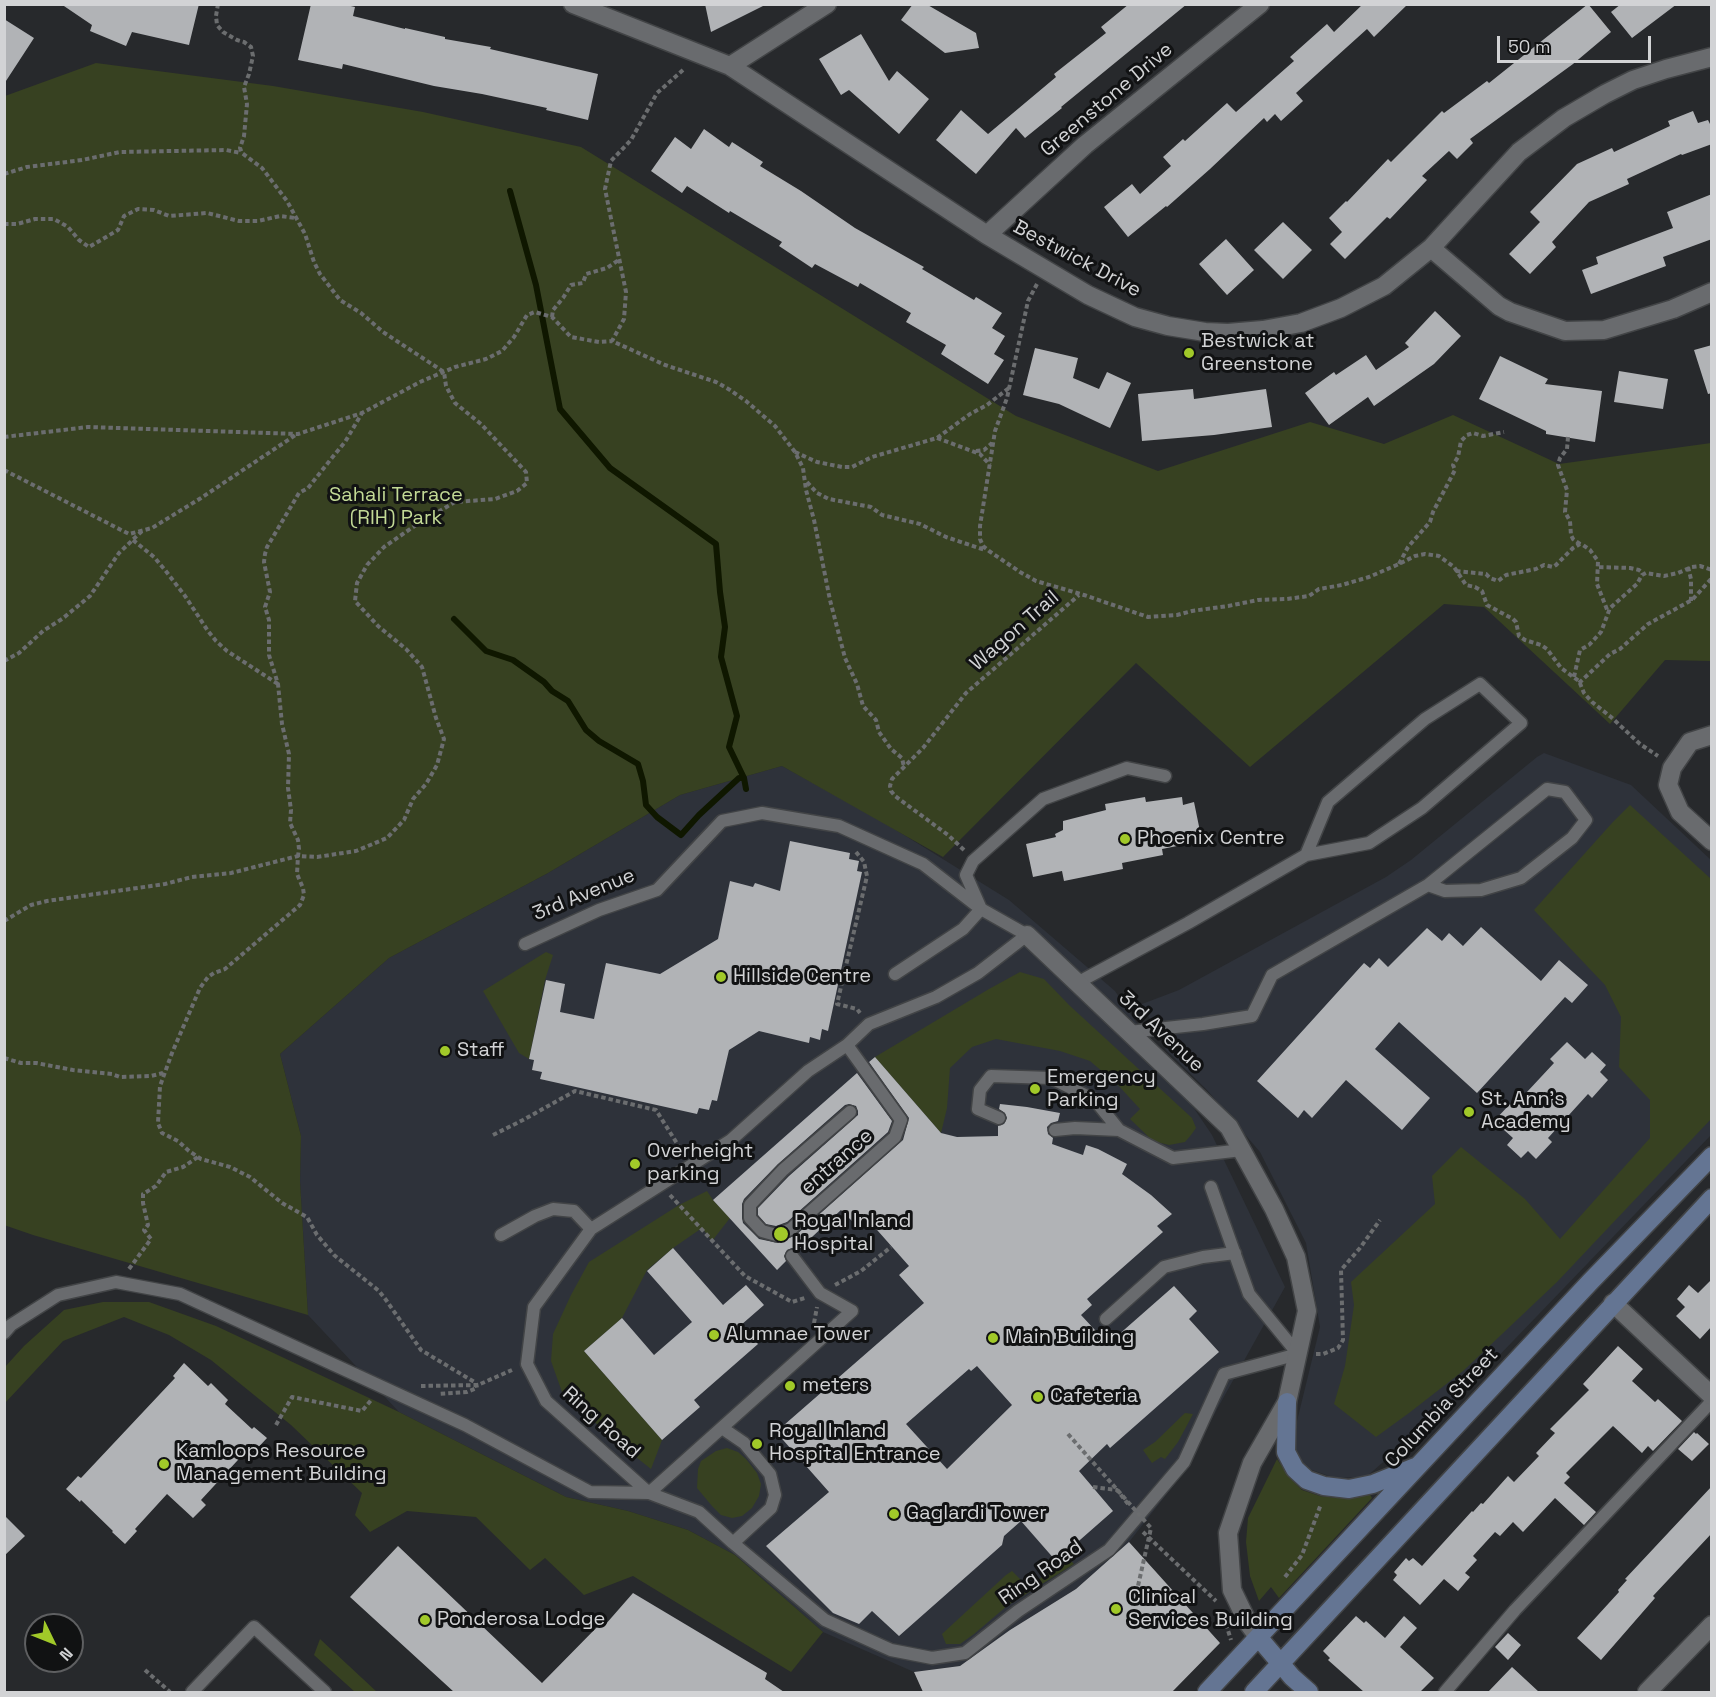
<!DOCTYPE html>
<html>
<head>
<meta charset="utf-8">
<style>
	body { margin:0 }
	#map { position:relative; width:1716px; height:1697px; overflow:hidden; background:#27292c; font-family:"Space Grotesk",sans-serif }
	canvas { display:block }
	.frame { position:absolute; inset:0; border:6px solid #d2d3d5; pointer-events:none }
	.north { position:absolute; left:24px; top:1613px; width:60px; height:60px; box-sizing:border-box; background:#111213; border:2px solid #5e5f61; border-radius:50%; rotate:133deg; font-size:16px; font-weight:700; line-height:24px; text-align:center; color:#d2d3d5 }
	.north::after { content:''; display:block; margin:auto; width:21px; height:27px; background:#a1c929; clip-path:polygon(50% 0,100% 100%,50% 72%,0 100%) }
	.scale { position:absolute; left:1497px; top:36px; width:154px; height:27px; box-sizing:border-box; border:3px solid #d2d3d5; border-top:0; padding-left:8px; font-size:18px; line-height:21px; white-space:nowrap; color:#d2d3d5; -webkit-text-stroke:4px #111213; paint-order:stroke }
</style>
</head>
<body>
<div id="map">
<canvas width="1716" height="1697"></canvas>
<div class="frame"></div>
<div class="north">N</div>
<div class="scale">50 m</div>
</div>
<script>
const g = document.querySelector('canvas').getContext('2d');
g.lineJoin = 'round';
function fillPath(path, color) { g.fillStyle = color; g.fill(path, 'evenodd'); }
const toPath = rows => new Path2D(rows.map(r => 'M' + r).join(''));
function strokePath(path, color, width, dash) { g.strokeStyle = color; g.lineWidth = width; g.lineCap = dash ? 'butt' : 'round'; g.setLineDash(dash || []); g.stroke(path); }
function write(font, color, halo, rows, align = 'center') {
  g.font = font + ' "Space Grotesk",sans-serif'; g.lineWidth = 6; g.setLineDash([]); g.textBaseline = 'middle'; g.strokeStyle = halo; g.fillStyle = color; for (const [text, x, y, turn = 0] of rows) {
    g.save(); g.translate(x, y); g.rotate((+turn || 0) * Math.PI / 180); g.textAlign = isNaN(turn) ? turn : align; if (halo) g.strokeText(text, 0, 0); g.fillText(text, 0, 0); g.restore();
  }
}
const built = toPath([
	[1544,753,1631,785,1711,860,1711,1135,1464,1392,1366,1477,1335,1478,1306,1468,1296,1449,1297,1421,1320,1327,1306,1243,1260,1152,1207,1090,1166,1050,1142,1004,1179,990,1386,877,1411,860,1537,757],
	[782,766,875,817,1009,900,1115,991,1212,1135,1285,1287,1216,1411,1188,1467,1129,1542,1076,1589,1010,1630,960,1666,914,1672,823,1632,735,1555,688,1530,628,1511,566,1497,399,1412,308,1315,300,1181,301,1136,280,1054,389,958,548,873,680,795]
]);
const green = toPath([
	[96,63,273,86,423,112,581,147,1016,416,1158,471,1310,422,1384,444,1453,415,1559,464,1711,443,1711,661,1665,660,1610,724,1484,607,1444,604,1250,767,1136,663,943,857,782,766,680,795,548,873,389,958,280,1054,301,1136,300,1181,308,1315,33,1235,4,1225,5,96],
	[1630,805,1711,879,1711,1119,1557,1282,1463,1371,1409,1413,1376,1437,1334,1404,1345,1366,1354,1305,1351,1282,1435,1204,1432,1176,1461,1147,1525,1199,1560,1239,1650,1138,1650,1100,1619,1067,1621,1017,1605,985,1534,910,1612,823],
	[546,952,553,955,545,980,529,1059,519,1053,483,991],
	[1020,972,1044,979,1069,1005,1192,1118,1196,1128,1191,1135,1185,1142,1169,1145,1153,1141,1130,1119,1140,1109,1117,1084,1090,1061,1060,1051,996,1039,972,1047,950,1068,947,1108,941,1133,875,1057,989,989],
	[707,1191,713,1200,730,1218,712,1241,702,1228,673,1248,647,1270,622,1318,584,1351,662,1440,651,1469,612,1438,562,1392,551,1361,553,1334,571,1295,589,1262,679,1205],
	[103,1302,149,1302,216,1326,399,1412,566,1497,628,1511,688,1530,735,1555,823,1632,791,1672,633,1576,584,1595,545,1558,530,1570,476,1517,407,1511,370,1532,355,1515,362,1493,291,1425,211,1360,169,1335,124,1317,63,1341,5,1403,5,1367,24,1346,64,1310],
	[1185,1413,1193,1414,1178,1442,1165,1459,1161,1457,1152,1463,1143,1450,1155,1442],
	[727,1448,738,1452,746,1459,757,1473,761,1484,759,1496,752,1508,742,1516,732,1518,721,1515,712,1506,697,1488,698,1469,701,1461,716,1451],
	[1277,1459,1290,1478,1302,1490,1320,1496,1337,1498,1359,1496,1369,1493,1372,1498,1279,1598,1271,1587,1259,1601,1250,1576,1246,1542,1248,1518],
	[1066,1556,1074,1564,1007,1606,974,1634,960,1644,946,1644,942,1634,1006,1575,1012,1571,1029,1588],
	[320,1639,377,1692,355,1692,314,1655]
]);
const stream = toPath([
	[510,191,536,285,560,409,610,468,716,544,720,592,725,627,721,657,737,716,729,747,744,778,746,789],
	[454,619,486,651,513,660,544,682,552,691,568,701,586,730,599,741,638,764,643,781,646,805,657,817,681,835,699,815,739,778,744,778]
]);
const building = toPath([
	[61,4,199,4,189,45,132,32,126,46,90,31,92,25],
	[311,4,342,4,355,7,353,16,405,29,405,28,445,37,445,39,491,47,490,49,598,74,588,120,546,110,547,108,482,94,434,86,343,64,342,69,298,60],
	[705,4,767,4,711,32],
	[913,4,926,4,976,33,979,48,945,53,901,20],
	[1129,4,1187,4,1061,107,1062,108,1025,138,1016,128,976,174,936,140,961,110,988,134,1056,77,1054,74,1106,33,1101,27],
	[1363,4,1408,4,1374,37,1367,29,1296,93,1303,101,1281,121,1275,114,1267,122,1264,118,1210,169,1167,207,1166,206,1128,237,1104,207,1132,184,1140,194,1171,166,1163,157,1183,139,1185,141,1227,103,1236,112,1294,61,1290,57,1327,24,1334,32],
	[1588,4,1611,32,1573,64,1470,139,1473,143,1457,159,1449,151,1422,176,1427,180,1390,219,1387,217,1345,259,1330,244,1342,232,1329,218,1346,201,1347,202,1388,159,1391,162,1442,111,1444,113,1487,81,1489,83],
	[1621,4,1677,4,1632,38,1611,12],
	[4,19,34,38,4,84],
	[861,34,889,81,897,71,929,99,899,134,849,90,841,95,819,59],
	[1693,111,1698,123,1708,120,1712,128,1712,144,1682,155,1681,154,1627,179,1629,184,1589,202,1552,242,1556,247,1530,274,1509,254,1540,222,1530,212,1577,164,1612,148,1614,152,1670,126,1668,121],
	[704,129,729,147,732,142,763,162,760,166,801,191,855,228,924,267,922,269,974,300,976,297,1002,313,992,328,1005,336,994,354,1004,360,988,384,941,354,946,345,906,322,911,313,860,283,858,287,815,264,812,268,779,246,782,242,730,211,729,213,687,186,682,193,651,171,675,137,691,149],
	[1712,194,1712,239,1663,257,1666,266,1591,294,1582,270,1598,264,1596,257,1673,228,1667,212],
	[1283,222,1312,250,1283,279,1254,250],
	[1226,239,1254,270,1227,295,1199,264],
	[1435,311,1461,336,1434,364,1374,406,1368,397,1329,425,1305,393,1334,372,1336,375,1366,355,1376,370,1409,347,1405,343],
	[1712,345,1712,393,1708,394,1694,350],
	[1035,348,1078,358,1073,378,1099,389,1107,372,1131,383,1110,428,1059,404,1023,395],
	[1500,356,1548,379,1545,384,1602,391,1595,442,1546,434,1546,431,1479,399],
	[1619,371,1668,379,1663,409,1614,402],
	[1193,389,1194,399,1266,389,1272,427,1214,435,1142,441,1138,394],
	[1145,797,1146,802,1182,797,1183,805,1194,802,1202,841,1162,849,1163,855,1122,863,1123,869,1064,881,1062,871,1033,877,1026,844,1056,837,1055,834,1063,830,1063,821,1106,810,1105,804],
	[790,841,850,853,849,859,859,861,857,871,862,872,828,1031,822,1029,820,1040,810,1037,809,1043,759,1031,729,1050,717,1101,712,1100,709,1110,699,1108,697,1114,540,1079,542,1072,532,1070,534,1060,529,1059,546,980,565,984,560,1012,594,1019,606,963,660,974,718,939,730,881,753,887,755,883,780,891],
	[1481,927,1541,981,1559,960,1588,985,1572,1003,1565,997,1477,1093,1399,1022,1375,1049,1430,1098,1402,1130,1346,1080,1312,1118,1304,1110,1298,1118,1257,1081,1364,963,1370,968,1379,958,1388,967,1427,928,1442,941,1449,933,1463,946],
	[1567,1042,1585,1059,1592,1052,1606,1065,1600,1072,1608,1080,1592,1098,1588,1094,1548,1138,1552,1142,1536,1159,1528,1151,1521,1158,1507,1145,1513,1138,1494,1121,1510,1104,1513,1107,1554,1063,1550,1059],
	[875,1057,941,1133,957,1137,998,1136,998,1126,1004,1124,1007,1118,1005,1113,999,1109,1000,1104,1027,1107,1060,1113,1058,1121,1051,1123,1047,1127,1048,1134,1053,1138,1052,1144,1083,1155,1086,1145,1098,1149,1127,1164,1122,1174,1151,1195,1172,1214,1157,1226,1163,1232,1087,1299,1092,1305,1081,1315,1108,1344,1174,1286,1197,1311,1189,1319,1219,1352,1110,1448,1107,1444,1079,1471,1113,1511,1056,1561,1021,1521,1004,1536,1002,1545,899,1636,872,1611,859,1624,833,1613,766,1546,829,1492,776,1432,924,1303,899,1275,909,1266,870,1222,865,1226,855,1219,852,1221,841,1210,798,1250,792,1248,787,1250,784,1256,786,1261,777,1270,713,1200,857,1073,892,1121,888,1132,787,1222,776,1226,766,1224,758,1215,758,1208,789,1176,858,1115,858,1111,856,1106,849,1104,845,1105,778,1164,744,1199,742,1204,742,1218,743,1223,759,1239,778,1243,796,1235,903,1140,909,1118,869,1062],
	[977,1366,1012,1405,947,1469,906,1424,969,1369,971,1371],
	[673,1248,723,1305,746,1285,764,1305,741,1325,758,1344,694,1400,700,1407,662,1440,584,1351,622,1318,654,1355,692,1322,647,1271],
	[1712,1279,1712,1326,1700,1339,1676,1316,1685,1307,1677,1299,1689,1285,1698,1293],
	[1618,1346,1643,1369,1632,1381,1655,1402,1658,1399,1682,1421,1653,1451,1648,1446,1642,1453,1613,1426,1566,1473,1570,1477,1564,1483,1596,1512,1584,1525,1555,1498,1523,1532,1513,1522,1500,1536,1495,1532,1473,1556,1477,1560,1465,1573,1470,1577,1458,1591,1444,1579,1420,1605,1393,1580,1397,1575,1394,1572,1406,1558,1409,1561,1413,1558,1422,1566,1472,1511,1473,1512,1481,1503,1483,1504,1508,1476,1514,1482,1539,1456,1536,1453,1555,1433,1550,1429,1589,1390,1583,1384],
	[184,1363,208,1386,211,1383,228,1400,225,1404,252,1429,254,1427,267,1438,254,1452,249,1448,201,1500,206,1505,193,1518,167,1494,135,1529,137,1531,125,1544,112,1532,113,1531,81,1500,80,1502,66,1489,78,1476,81,1478,175,1378,173,1376],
	[1694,1432,1696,1434,1697,1433,1709,1444,1692,1461,1678,1449],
	[1712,1486,1712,1533,1653,1596,1655,1598,1601,1660,1577,1638,1619,1592,1618,1590,1627,1580,1625,1579],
	[4,1515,25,1536,4,1556],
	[1129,1542,1220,1643,1172,1692,923,1692,914,1672,960,1666,1010,1630,1076,1589],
	[398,1546,542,1683,602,1622,605,1625,633,1593,767,1673,765,1679,784,1692,454,1692,350,1597],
	[1356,1616,1364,1623,1366,1621,1385,1638,1404,1616,1417,1628,1400,1647,1434,1678,1420,1692,1364,1692,1328,1660,1330,1658,1323,1651],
	[1508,1633,1521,1645,1508,1660,1495,1647],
	[1512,1667,1539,1692,1488,1692]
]);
const path = toPath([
	[218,4,216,16,217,25,223,32,237,40,244,42,251,47,253,56,249,74,244,87,247,104,244,136,240,148,242,153,262,168,287,201,305,234,314,262,320,274,340,300,361,313,383,332,444,372,446,386,455,403,481,424,526,472,527,483,517,491,495,499,455,502,419,523,384,547,367,565,357,583,355,601,378,626,406,649,422,667,436,718,444,739,437,765,426,784,413,799,404,820,387,838,356,851,317,857,298,856,299,849,298,840,290,823,291,810,288,788,289,754,282,724,278,684,269,655,269,620,265,607,270,592,264,562,265,554,267,547,299,493,308,488,331,459,345,442,362,413],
	[683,70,657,93,631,140,611,161,605,189,626,292,624,319,612,341,665,365,716,382,730,390,746,401,775,426,795,452,803,468,806,490,814,520,830,600,845,658,857,684,863,706,876,720,879,732,891,749,902,758,904,767],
	[4,174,27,167,82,160,120,152,226,150,241,153],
	[4,224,17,224,35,219,54,219,68,227,79,240,89,247,118,230,124,216,138,209,154,210,169,216,207,213,239,221,258,221,280,216,295,218],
	[1037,284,1028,301,1007,398,995,431,980,526,980,539,983,546,989,551,1020,572,1036,581,1084,595,1148,617,1177,615,1192,611,1228,606,1258,600,1287,599,1309,596,1319,589,1342,585,1369,577,1399,564,1415,556,1425,554,1439,556,1454,567,1466,585,1475,587,1482,591,1487,605,1513,619,1516,622,1519,636,1525,640,1541,645,1547,649,1561,668,1579,681,1584,693,1592,702,1611,717,1640,744,1658,756],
	[552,317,553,310,563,298,571,285,583,283,586,274,607,268,620,259],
	[4,437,88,427,298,434,362,413,420,382,455,367,486,359,502,351,514,337,527,315,535,312,552,317,571,337,599,342,612,341],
	[1568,437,1567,449,1560,458,1558,465,1567,490,1565,512,1570,521,1571,535,1573,539,1580,544],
	[937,438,980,454,990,465],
	[976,451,984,450,992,443],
	[795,452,817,462,842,467,852,467,872,457,937,438,970,414,987,405,1009,388],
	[4,470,129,534,152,528,201,498,297,434],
	[807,482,817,493,829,499,871,507,882,515,920,524,946,537,985,550],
	[133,540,154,557,165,570,185,596,208,631,216,641,227,651,278,684],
	[1399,564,1408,547,1430,522,1433,512,1455,470,1453,465,1458,457,1461,441,1467,435,1473,433,1483,436,1504,432],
	[1599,567,1630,568,1639,570,1644,574],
	[1688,567,1691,579,1691,601],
	[1456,571,1486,574,1490,578,1498,581,1506,575,1536,569,1544,565,1553,567,1556,565,1573,548,1580,544,1583,545,1590,550,1598,561,1597,584,1608,612],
	[4,661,19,653,43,631,62,619,90,596,119,553,142,531],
	[1574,677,1580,650,1589,645,1601,632,1610,608,1637,584,1642,575,1646,573,1664,576,1678,573,1692,567,1700,566,1712,570],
	[1579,683,1610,654,1620,649,1648,624,1692,600,1712,578],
	[964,850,948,835,895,796,891,791,890,786,892,779,923,748,966,693,1079,595],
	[856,852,864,862,867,876,837,1004,857,1009,860,1013],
	[4,921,31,905,47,901,165,884,192,877,231,873,298,856,297,874,303,888,304,895,300,905,225,969,214,973,208,977,200,988,172,1053,160,1086,158,1123,162,1133,178,1141,189,1151,201,1159,230,1167,250,1177,282,1203,307,1217,317,1235,334,1255,379,1291,386,1300,421,1350,476,1383,477,1388,467,1392,438,1394],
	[4,1058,21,1063,36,1063,73,1070,112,1074,120,1077,151,1076,163,1073],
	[493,1135,523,1120,575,1091,656,1110,683,1153],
	[670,1195,745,1276,792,1302,805,1298],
	[129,1269,151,1239,144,1230,148,1225,143,1203,143,1194,156,1186,166,1172,183,1167,198,1157],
	[835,1285,861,1271,891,1247],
	[814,1323,817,1307],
	[1316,1354,1323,1354,1338,1348,1343,1340,1341,1270,1360,1248,1380,1220],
	[421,1386,478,1385,512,1370],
	[276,1425,292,1397,362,1411,372,1399],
	[1093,1487,1117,1490,1129,1505],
	[1143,1532,1216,1601],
	[1285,1577,1302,1555,1321,1504],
	[1226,1624,1231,1640],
	[145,1670,170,1692]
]);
const lane = toPath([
	[525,944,599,910,657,890,722,821,762,813,839,826,923,864,981,909,1027,935,978,973,936,997,869,1024,847,1045,808,1071,731,1140,591,1229,534,1307,527,1364,546,1401,649,1493,699,1512,733,1543,825,1620,891,1650,932,1658,965,1653,1018,1611,1109,1550,1184,1462,1224,1374,1298,1354,1249,1294,1211,1187],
	[895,974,963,929,981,909,966,875,973,861,1043,799,1127,768,1165,776],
	[1077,983,1188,923,1306,855,1369,843,1422,808,1521,723,1480,684,1425,719,1328,802,1306,855],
	[1129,1032,1203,1024,1252,1016,1272,975,1428,885,1547,789,1565,792,1586,820,1572,838,1521,878,1481,890,1445,891,1428,885],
	[847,1045,901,1120,895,1137,791,1229,776,1235,762,1231,750,1218,750,1205,783,1170,850,1112],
	[999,1118,978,1109,980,1090,991,1076,1051,1078,1095,1100,1119,1130,1173,1158,1242,1150],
	[1055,1130,1075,1128,1119,1130],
	[501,1235,535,1216,553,1209,574,1211,591,1229],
	[1106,1319,1164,1267,1203,1257,1235,1253],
	[4,1333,11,1325,58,1295,116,1282,180,1294,465,1425,590,1492,649,1493,852,1311,820,1293,792,1256],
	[722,1428,744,1443,770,1474,775,1495,771,1508,733,1543],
	[192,1692,254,1627,325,1692],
	[1445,1692,1515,1610,1712,1401]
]);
const street = toPath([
	[573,4,730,66,987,235,1088,295,1135,317,1168,326,1205,332,1228,333,1263,330,1301,323,1341,308,1384,286,1431,248,1519,152,1564,118,1605,94,1633,80,1666,69,1712,57],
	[730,66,827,4],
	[987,235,1085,145,1260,4],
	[1431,248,1499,306,1510,312,1565,331,1604,330,1673,309,1712,292],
	[1712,735,1690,742,1672,768,1668,785,1680,812,1712,841],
	[1027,935,1229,1127,1274,1209,1296,1257,1307,1311,1287,1402,1252,1463,1228,1533,1232,1590,1248,1623,1259,1638],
	[1613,1303,1712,1396],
	[1647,1692,1712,1625]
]);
const secondary = toPath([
	[1287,1402,1286,1452,1295,1469,1307,1480,1324,1486,1349,1489,1373,1484,1415,1467],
	[1259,1638,1292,1677,1309,1692],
	[1207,1692,1590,1282,1712,1156],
	[1254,1692,1712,1198]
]);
const pathBridge = toPath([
	[1068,1434,1151,1528,1138,1586]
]);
const markers = [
	[1189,353,6,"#a1c929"],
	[1125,839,6,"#a1c929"],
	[721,977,6,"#a1c929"],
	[445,1051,6,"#a1c929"],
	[1035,1089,6,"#a1c929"],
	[1469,1112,6,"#a1c929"],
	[635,1164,6,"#a1c929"],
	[781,1234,8,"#a1c929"],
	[714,1335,6,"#a1c929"],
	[993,1338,6,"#a1c929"],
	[790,1386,6,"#a1c929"],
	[1038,1397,6,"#a1c929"],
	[757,1444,6,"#a1c929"],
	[164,1464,6,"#a1c929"],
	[894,1514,6,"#a1c929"],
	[1116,1609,6,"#a1c929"],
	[425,1620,6,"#a1c929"]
];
const streetNames = [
	["Greenstone Drive",1107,100,-40],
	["Bestwick Drive",1077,259,28],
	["Wagon Trail",1015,631,-41],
	["3rd Avenue",584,895,-22],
	["3rd Avenue",1161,1032,43],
	["entrance",837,1162,-41],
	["Columbia Street",1442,1408,-47],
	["Ring Road",601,1423,42],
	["Ring Road",1041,1573,-35]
];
const poiNames = [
	["Bestwick at",1201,342],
	["Greenstone",1201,365],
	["Phoenix Centre",1137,839],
	["Hillside Centre",733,977],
	["Staff",457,1051],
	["Emergency",1047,1078],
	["Parking",1047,1101],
	["St. Ann's",1481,1100],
	["Academy",1481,1123],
	["Overheight",647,1152],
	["parking",647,1175],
	["Royal Inland",794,1222],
	["Hospital",794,1245],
	["Alumnae Tower",726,1335],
	["Main Building",1005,1338],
	["meters",802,1386],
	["Cafeteria",1050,1397],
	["Royal Inland",769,1432],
	["Hospital Entrance",769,1455],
	["Kamloops Resource",176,1452],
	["Management Building",176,1475],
	["Gaglardi Tower",906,1514],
	["Clinical",1128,1598],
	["Services Building",1128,1621],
	["Ponderosa Lodge",437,1620]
];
const parkNames = [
	["Sahali Terrace",396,496],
	["(RIH) Park",396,519]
];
fillPath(built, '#2e323a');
fillPath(green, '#374121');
strokePath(stream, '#0f1700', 6);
fillPath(building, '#b1b3b6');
strokePath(lane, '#424446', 15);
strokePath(street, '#424446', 21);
strokePath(secondary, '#424446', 21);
strokePath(path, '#6b6d6f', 4, [4.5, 3]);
strokePath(lane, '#696b6e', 12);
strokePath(street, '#696b6e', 18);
strokePath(secondary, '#647593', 18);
strokePath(pathBridge, '#6b6d6f', 4, [4.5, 3]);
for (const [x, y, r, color] of markers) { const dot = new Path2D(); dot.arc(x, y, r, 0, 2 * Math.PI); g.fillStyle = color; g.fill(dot); strokePath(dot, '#111213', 2); }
write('20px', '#d2d3d5', '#111213', streetNames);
write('20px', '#d2d3d5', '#111213', poiNames, 'left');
write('20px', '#c3da96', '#111213', parkNames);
</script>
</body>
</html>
